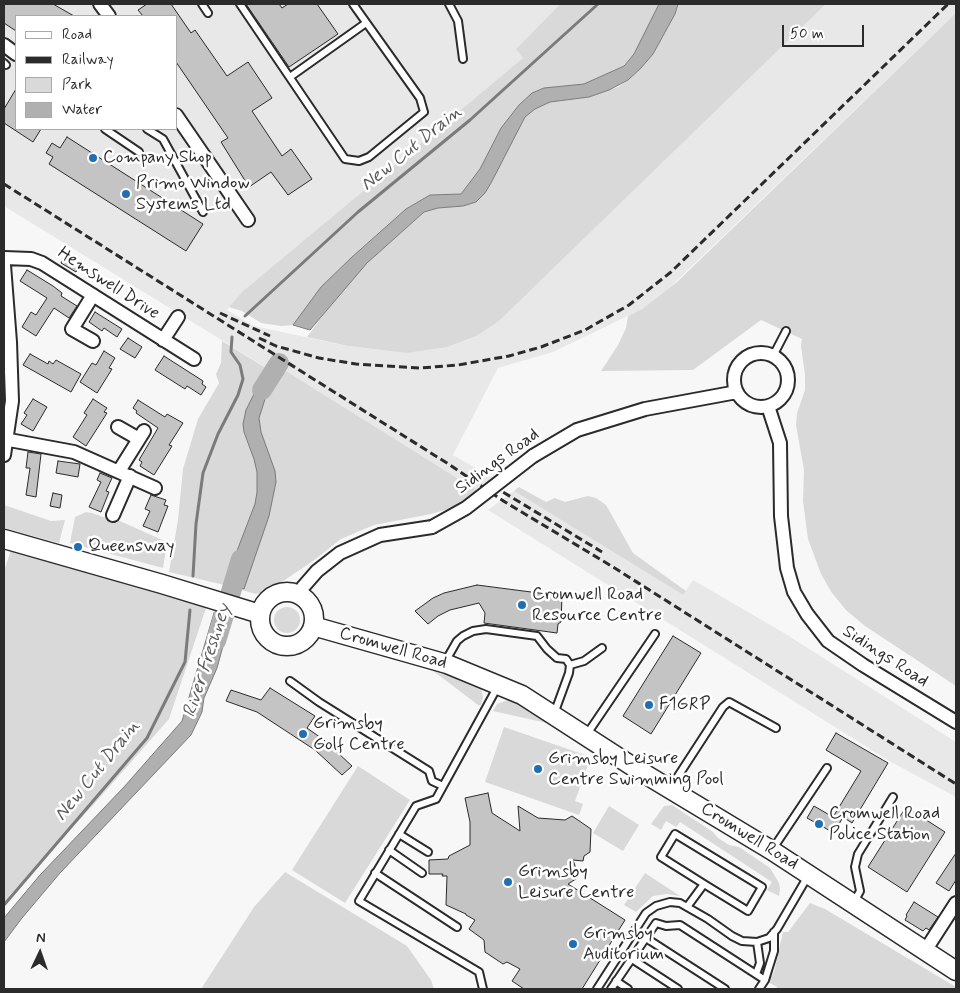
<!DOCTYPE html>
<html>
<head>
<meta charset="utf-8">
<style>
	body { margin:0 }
	#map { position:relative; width:960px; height:993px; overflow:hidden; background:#f7f7f7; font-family:Mynerve,sans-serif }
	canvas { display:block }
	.frame { position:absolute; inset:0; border:5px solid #2b2b2b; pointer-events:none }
	.legend { position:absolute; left:15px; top:15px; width:162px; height:115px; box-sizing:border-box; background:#fff; border:1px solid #aaa; margin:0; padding:6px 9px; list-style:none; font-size:15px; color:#2b2b2b }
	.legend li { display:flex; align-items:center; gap:10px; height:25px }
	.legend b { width:25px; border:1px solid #aaa }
	.north { position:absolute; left:15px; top:928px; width:50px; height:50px; -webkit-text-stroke:4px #fff; paint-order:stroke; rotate:3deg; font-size:14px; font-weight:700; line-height:20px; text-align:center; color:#2b2b2b }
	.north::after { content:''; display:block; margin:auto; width:18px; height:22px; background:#2b2b2b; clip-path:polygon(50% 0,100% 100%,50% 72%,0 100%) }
	.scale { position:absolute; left:782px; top:25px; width:82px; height:22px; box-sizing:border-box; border:2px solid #2b2b2b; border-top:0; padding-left:6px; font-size:15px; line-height:18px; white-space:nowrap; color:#2b2b2b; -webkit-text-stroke:4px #fff; paint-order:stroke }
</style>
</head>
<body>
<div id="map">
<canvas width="960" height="993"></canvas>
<div class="frame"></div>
<ul class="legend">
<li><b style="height:6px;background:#fff"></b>Road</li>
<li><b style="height:6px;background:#2b2b2b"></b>Railway</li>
<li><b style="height:14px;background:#d9d9d9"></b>Park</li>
<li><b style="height:14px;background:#b0b0b0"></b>Water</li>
</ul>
<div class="north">N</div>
<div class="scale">50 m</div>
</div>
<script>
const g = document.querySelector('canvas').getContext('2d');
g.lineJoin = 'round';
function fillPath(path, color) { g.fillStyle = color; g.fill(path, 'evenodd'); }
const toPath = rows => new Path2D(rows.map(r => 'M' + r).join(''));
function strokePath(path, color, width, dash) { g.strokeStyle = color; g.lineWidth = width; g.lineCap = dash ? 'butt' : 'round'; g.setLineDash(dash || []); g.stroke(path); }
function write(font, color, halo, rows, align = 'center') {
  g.font = font + ' Mynerve,sans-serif'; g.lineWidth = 5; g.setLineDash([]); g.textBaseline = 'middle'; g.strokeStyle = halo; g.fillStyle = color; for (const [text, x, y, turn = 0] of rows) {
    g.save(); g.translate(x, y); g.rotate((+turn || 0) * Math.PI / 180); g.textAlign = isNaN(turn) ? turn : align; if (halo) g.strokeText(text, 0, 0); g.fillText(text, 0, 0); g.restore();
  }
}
const built = toPath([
	[4,4,560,4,516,49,523,58,243,291,227,310,254,326,347,346,406,353,499,321,826,4,956,4,956,13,669,288,642,309,553,352,498,368,453,455,493,478,478,491,286,371,271,362,267,368,4,206],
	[16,16,176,16,176,129,16,129],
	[514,491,683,595,693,580,784,633,956,742,956,797,891,762,488,510]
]);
const green = toPath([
	[560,4,659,4,634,54,623,66,584,84,544,88,532,93,519,105,501,128,480,169,461,194,430,195,406,209,352,257,321,287,293,325,281,326,261,323,242,311,229,307,243,291,523,58,516,49],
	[678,4,826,4,499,321,476,336,447,347,406,353,348,346,307,337,336,298,367,263,424,212,438,208,463,206,476,202,485,193,491,183,525,117,535,109,550,102,589,97,618,87,628,80,641,68,653,54,675,14],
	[956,13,956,686,865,626,846,610,832,593,821,574,808,539,803,501,804,470,796,425,797,413,805,390,805,375,801,346,802,339,761,320,693,370,601,371,618,345,626,328,628,316,642,309,677,282],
	[222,341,266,368,271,362,286,371,478,491,452,508,431,514,374,525,341,539,313,561,267,592,256,594,220,584,169,572,178,520,183,469,198,419,219,383,216,374,221,363],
	[519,487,546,502,555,498,565,502,588,496,596,498,606,505,633,553,686,591,683,595,514,491],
	[4,505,51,521,65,520,59,543,4,528],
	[86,512,92,513,106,518,113,518,167,542,163,568,70,543,75,517],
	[11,550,207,605,169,719,94,804,10,895,4,905,4,571],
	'274 620a13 13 0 1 1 26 0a13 13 0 1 1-26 0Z',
	[437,668,478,684,481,688,483,697,481,705,478,705,432,670],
	[510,699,516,700,565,727,493,711,497,704],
	[504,727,591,757,575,801,583,804,579,815,485,782],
	[358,766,410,800,345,903,292,870],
	[672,805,713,832,718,838,729,845,739,847,770,868,779,883,780,889,779,896,767,890,772,882,680,822,676,827,666,821,661,830,651,824,664,806],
	[609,806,639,825,623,851,593,833],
	[285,872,407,946,431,980,434,989,201,989,254,907],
	[645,873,680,896,667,894,653,896,636,912,624,905],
	[810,903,825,909,956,987,956,989,776,989,777,987,768,982,774,972,783,932,788,932]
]);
const water = toPath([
	[659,4,678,4,675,14,653,54,641,68,628,80,609,90,589,97,550,102,535,109,525,117,491,183,485,193,476,202,463,206,438,208,424,212,367,263,310,330,293,325,321,287,352,257,406,209,430,195,461,194,480,169,501,128,519,105,532,93,544,88,584,84,624,66,634,54,659,4],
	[269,364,284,373,265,399,259,418,261,432,275,471,276,482,269,516,244,589,225,582,255,504,257,492,257,472,254,459,244,432,243,424,246,410,269,364],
	[214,613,231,617,217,668,204,698,202,712,191,735,60,873,22,918,4,942,4,918,40,875,124,787,182,721,214,613]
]);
const stream = toPath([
	[245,316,358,212,470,120,598,4],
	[193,576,196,524,203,473,218,434,238,395,243,379,240,365,231,352,232,337],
	[4,905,147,738,185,662,190,610]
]);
const river = toPath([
	[262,390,279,363],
	[216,641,241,559]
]);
const building = toPath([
	[4,4,53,4,74,16,16,16,16,31,4,23,4,4],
	[147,4,171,4,191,33,195,30,227,76,248,62,272,98,252,111,282,156,291,149,312,179,288,195,271,172,249,187,221,142,228,138,176,62,176,16,143,16,138,10,147,4],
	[246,4,279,4,282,8,288,4,317,4,338,34,289,67,246,4],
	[16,89,16,129,41,129,33,142,4,123,4,109,16,89],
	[67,137,203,224,186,251,49,164,53,157,46,153,52,143,60,148,67,137],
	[65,255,80,264,76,272,61,263,65,255],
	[27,270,53,286,62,293,61,296,77,306,69,318,54,308,36,336,22,327,31,312,36,315,47,298,20,281,27,270],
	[95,312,122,329,117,337,104,328,102,331,89,322,95,312],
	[128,338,142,347,135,358,120,349,128,338],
	[104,351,115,358,109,368,112,369,97,393,80,382,92,363,96,365,104,351],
	[30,354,48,364,49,361,53,364,56,360,81,374,71,392,23,365,30,354],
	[164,356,203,381,202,384,206,387,201,395,187,386,185,389,155,370,164,356],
	[33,399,47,407,33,431,21,424,27,415,24,413,33,399],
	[93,399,107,408,104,412,107,413,86,446,73,437,87,415,84,413,93,399],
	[138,400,165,417,167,414,183,423,169,445,172,446,154,475,140,466,142,462,139,460,158,428,136,413,137,411,133,408,138,400],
	[28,452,41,454,36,497,26,495,30,468,26,468,28,452],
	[58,461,80,464,78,477,56,473,58,461],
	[100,473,112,478,106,491,109,492,101,512,89,507,101,482,97,480,100,473],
	[53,493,62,495,60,508,50,506,53,493],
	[151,495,166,500,164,505,168,506,158,532,143,526,150,511,145,509,151,495],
	[477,585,562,596,561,622,558,624,557,633,484,623,485,613,479,603,450,610,438,616,428,624,415,611,433,598,444,593,477,585],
	[673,636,701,653,651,734,623,716,673,636],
	[270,688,315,716,307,728,324,740,352,766,342,775,315,750,257,712,226,701,231,690,261,700,270,688],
	[836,733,888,763,852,823,843,817,834,833,807,818,814,806,833,817,861,771,826,750,836,733],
	[488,793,492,813,520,831,518,806,538,818,565,820,572,816,591,829,590,852,584,856,583,861,573,860,579,877,568,884,625,920,582,989,524,989,512,981,520,969,507,962,503,964,485,952,484,940,469,929,475,920,466,915,466,914,446,905,447,876,442,876,443,874,429,874,429,860,448,859,449,856,470,845,470,822,465,798,488,793],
	[906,807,945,832,907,892,868,867,906,807],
	[956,853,956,880,949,891,936,883,956,853],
	[914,902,938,917,929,930,926,928,923,931,905,920,907,916,906,915,914,902]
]);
const lane = toPath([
	[202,4,208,13],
	[240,4,345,159,359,161,369,157,424,112,420,98,353,4],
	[449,4,458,21,463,59],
	[4,63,6,65],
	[290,77,366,23],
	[105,129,139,152],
	[147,129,163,139,203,212],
	[773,356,786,331],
	[445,662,457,641,463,636,473,631,486,629,537,636,547,649,557,658,566,659,570,665,569,673,554,714],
	[570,665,584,661,602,648],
	[290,681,319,702,429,771,432,781,443,786],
	[587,734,655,634],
	[671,787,723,707,729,702,776,728],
	[399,834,428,852],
	[389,850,422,873],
	[772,850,827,768],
	[375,873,457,927],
	[854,902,860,891,855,867,858,854,893,797],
	[687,907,704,884,661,857,675,834,762,887,748,911,704,884],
	[646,938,725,989],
	[632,959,678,989],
	[756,974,760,963,757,942],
	[616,981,628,989],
	[483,989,479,972,359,901,416,806,436,799,498,686],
	[597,989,646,913,656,906,670,902,680,903,708,919,732,936,742,941,757,942,769,938,777,929,808,876],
	[611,989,656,923,666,926,680,925,765,980],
	[759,989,765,980,774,951,774,932]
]);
const street = toPath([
	[100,4,109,16],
	[4,45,16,54],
	[176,115,248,220],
	[4,258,31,259,42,263,194,359],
	[4,265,10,342,12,401,4,455],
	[93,295,72,329,93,341],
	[163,340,178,317],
	'734 380a27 27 0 1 1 54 0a27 27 0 1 1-54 0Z',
	[768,406,780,443,781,516,787,568,794,592,807,614,828,641,863,665,956,722],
	[118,427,139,439],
	[4,439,74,452,155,488],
	[533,456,577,430,645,409,737,392],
	[119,471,144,431],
	[113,515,130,476],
	[299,595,303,587,317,571,340,553,380,535,432,527],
	[925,951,956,903]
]);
const secondary = toPath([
	[4,539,162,584,260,614],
	'260 619a27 27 0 1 1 54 0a27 27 0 1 1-54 0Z',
	[313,626,447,664,522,695,635,768,771,850,956,971]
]);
const rail = toPath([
	[4,184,450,465,505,502,613,567,956,784],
	[220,313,270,336],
	[259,338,276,346,319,358,356,364,420,368,458,365,509,356,541,347,585,330,629,305,671,272,948,4],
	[493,486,602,552]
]);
const streetBridge = toPath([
	[432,527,466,508,533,456]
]);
const markers = [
	[93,158,5,"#1f6fb2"],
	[126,194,5,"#1f6fb2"],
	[78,547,5,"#1f6fb2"],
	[522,605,5,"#1f6fb2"],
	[649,705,5,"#1f6fb2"],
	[303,734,5,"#1f6fb2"],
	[538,769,5,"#1f6fb2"],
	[819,824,5,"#1f6fb2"],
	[508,882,5,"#1f6fb2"],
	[573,944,5,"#1f6fb2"]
];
const poiNames = [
	["Company Shop",103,158],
	["Primo Window",136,184],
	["Systems Ltd",136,205],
	["Queensway",88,547],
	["Cromwell Road",532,595],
	["Resource Centre",532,616],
	["F1GRP",659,705],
	["Grimsby",313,724],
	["Golf Centre",313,745],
	["Grimsby Leisure",548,759],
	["Centre Swimming Pool",548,780],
	["Cromwell Road",829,814],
	["Police Station",829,835],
	["Grimsby",518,872],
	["Leisure Centre",518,893],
	["Grimsby",583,934],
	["Auditorium",583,955]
];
const streetNames = [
	["Hemswell Drive",108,284,33],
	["Sidings Road",498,462,-36],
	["Cromwell Road",393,649,16],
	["Sidings Road",885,657,33],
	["Cromwell Road",749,837,32]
];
const waterNames = [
	["New Cut Drain",412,149,-39],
	["River Freshney",208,661,-72],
	["New Cut Drain",98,771,-51]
];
fillPath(built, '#e8e8e8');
fillPath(green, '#d9d9d9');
fillPath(water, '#b0b0b0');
strokePath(water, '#7b7b7b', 1);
strokePath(stream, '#7b7b7b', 3);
strokePath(river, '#b0b0b0', 20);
fillPath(building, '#c4c4c4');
strokePath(building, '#2b2b2b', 1);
strokePath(lane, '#2b2b2b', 10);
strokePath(street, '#2b2b2b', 16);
strokePath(secondary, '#2b2b2b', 21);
strokePath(lane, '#fff', 6);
strokePath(street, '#fff', 12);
strokePath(secondary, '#fff', 18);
strokePath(rail, '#2b2b2b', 3, [8, 4]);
strokePath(streetBridge, '#2b2b2b', 16, []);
strokePath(streetBridge, '#fff', 12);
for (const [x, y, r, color] of markers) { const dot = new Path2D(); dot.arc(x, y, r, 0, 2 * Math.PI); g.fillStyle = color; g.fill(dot); strokePath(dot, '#fff', 2); }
write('18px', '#2b2b2b', '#fff', poiNames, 'left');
write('18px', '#2b2b2b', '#fff', streetNames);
write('italic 19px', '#5a5a5a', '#fff', waterNames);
</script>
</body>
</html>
